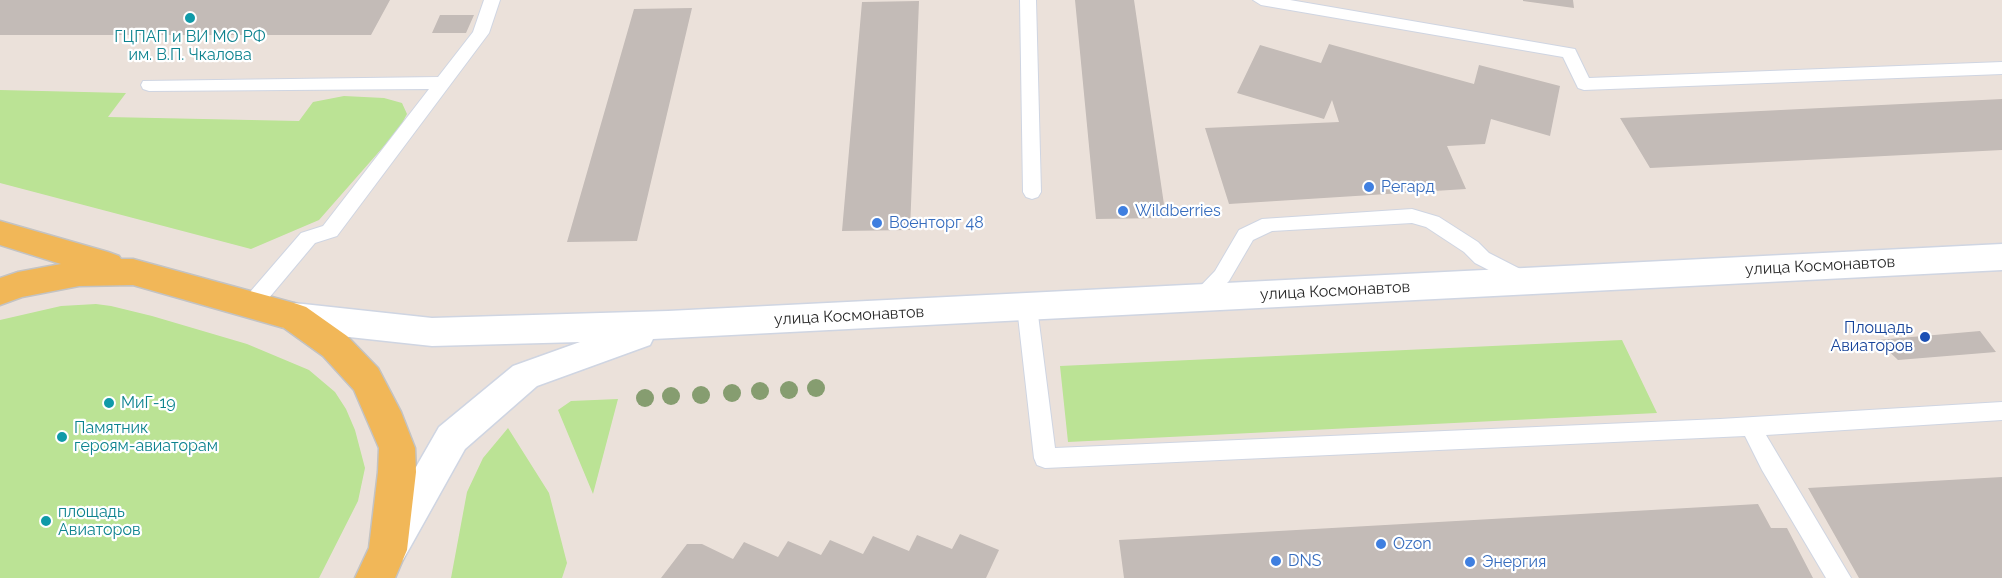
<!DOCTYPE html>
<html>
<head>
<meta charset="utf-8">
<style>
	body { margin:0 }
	canvas { display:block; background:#ebe1da }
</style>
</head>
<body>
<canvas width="2002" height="578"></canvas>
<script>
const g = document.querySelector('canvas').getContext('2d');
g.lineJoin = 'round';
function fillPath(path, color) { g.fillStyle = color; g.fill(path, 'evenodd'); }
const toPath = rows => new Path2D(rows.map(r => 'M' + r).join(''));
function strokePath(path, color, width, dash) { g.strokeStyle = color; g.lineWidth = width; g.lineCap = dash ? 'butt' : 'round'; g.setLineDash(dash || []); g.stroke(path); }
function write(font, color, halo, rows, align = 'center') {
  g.font = font + ' Raleway,sans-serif'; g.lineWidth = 4.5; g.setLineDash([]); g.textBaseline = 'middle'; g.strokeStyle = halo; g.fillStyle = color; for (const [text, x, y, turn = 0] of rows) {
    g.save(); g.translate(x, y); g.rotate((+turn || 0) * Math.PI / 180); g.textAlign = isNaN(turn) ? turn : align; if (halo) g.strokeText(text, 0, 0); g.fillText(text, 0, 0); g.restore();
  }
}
const green = toPath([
	[0,90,126,93,108,117,299,121,313,102,344,96,384,98,402,103,407,114,399,129,319,220,251,249,0,183],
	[96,304,111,306,152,316,247,344,309,370,335,392,346,409,355,430,365,468,358,501,319,578,0,578,0,320,61,306],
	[1622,340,1657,413,1068,442,1060,366],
	[618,399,593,494,558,410,571,401],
	[508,428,549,493,567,563,562,578,451,578,467,492,483,458]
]);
const building = toPath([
	[0,0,390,0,371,35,0,35],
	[1075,0,1134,0,1166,218,1096,219],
	[1523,0,1573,0,1574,8,1523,1],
	[919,1,910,230,842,231,862,2],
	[692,8,637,241,567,242,634,9],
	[440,15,474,15,466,33,432,33],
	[1329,44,1474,84,1479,65,1560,86,1550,136,1491,119,1485,144,1447,146,1466,189,1229,204,1205,128,1339,122,1332,100,1324,119,1237,93,1260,45,1321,63],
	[2002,99,2002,150,1650,168,1620,118],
	[1980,331,1996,352,1898,360,1877,340],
	[2002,477,2002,578,1859,578,1808,488],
	[1758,504,1771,528,1787,528,1813,578,1124,578,1119,540],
	[960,534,999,550,986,578,661,578,687,544,702,544,733,559,744,542,778,557,788,541,821,555,830,540,863,554,873,536,909,551,917,535,952,549]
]);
const service = toPath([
	[484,0,500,0,489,33,337,236,315,243,258,311,251,313,244,311,241,305,244,299,301,233,323,226,429,89,149,91,143,89,141,85,143,81,438,77,473,32,484,0],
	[1020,0,1036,0,1041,192,1038,197,1032,199,1026,197,1023,192,1020,0],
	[1253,0,1290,0,1569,48,1575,49,1589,78,2002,62,2002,74,1584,90,1578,88,1563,57,1261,5,1253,0],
	[1412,209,1439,217,1478,242,1489,253,1532,275,1535,280,1532,285,1525,288,1518,285,1475,263,1464,252,1426,227,1412,223,1272,231,1253,240,1229,281,1206,304,1199,306,1192,304,1189,298,1215,271,1239,230,1262,219,1412,209],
	[1027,299,1034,301,1037,307,1055,448,1720,419,2002,402,2002,420,1766,435,1851,578,1826,578,1762,470,1745,436,1045,468,1037,465,1034,458,1017,307,1020,301,1027,299]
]);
const secondary = toPath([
	[2002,244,2002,270,653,339,650,345,537,386,465,449,403,560,389,565,375,560,370,547,439,427,513,366,580,342,432,346,294,331,282,327,277,317,282,307,294,303,432,318,668,311,2002,244]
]);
const primary = toPath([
	[0,221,108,252,119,256,121,259,133,259,294,303,306,307,347,336,378,368,401,412,415,448,416,472,407,550,395,578,355,578,369,548,378,472,379,448,354,390,323,356,284,328,133,285,79,286,22,297,0,305,0,278,18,272,61,264,0,245,0,221]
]);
const trees = [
	[816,388],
	[789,390],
	[760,391],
	[732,393],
	[701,395],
	[671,396],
	[645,398]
];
const markers = [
	[190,18,6,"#0f9aa8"],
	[1369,187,6,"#3f7fe0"],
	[1123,211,6,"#3f7fe0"],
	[877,223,6,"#3f7fe0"],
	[1925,337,6,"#1a4fb4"],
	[109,403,6,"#0f9aa8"],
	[62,437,6,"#0f9aa8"],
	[46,521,6,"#0f9aa8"],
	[1381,544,6,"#3f7fe0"],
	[1276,561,6,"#3f7fe0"],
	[1470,562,6,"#3f7fe0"]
];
const cultureNames = [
	["ГЦПАП и ВИ МО РФ",190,37,"center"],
	["им. В.П. Чкалова",190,55,"center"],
	["МиГ-19",121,403],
	["Памятник",74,428],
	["героям-авиаторам",74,446],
	["площадь",58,512],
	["Авиаторов",58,530]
];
const shopNames = [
	["Регард",1381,187],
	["Wildberries",1135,211],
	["Военторг 48",889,223],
	["Ozon",1393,544],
	["DNS",1288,561],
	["Энергия",1482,562]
];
const streetNames = [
	["улица Космонавтов",1820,266,-3],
	["улица Космонавтов",1335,291,-3],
	["улица Космонавтов",849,316,-3]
];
const transitNames = [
	["Площадь",1913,328],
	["Авиаторов",1913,346]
];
fillPath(green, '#bbe395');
fillPath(building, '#c3bbb7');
strokePath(service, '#cfd5e2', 2);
strokePath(secondary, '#cfd5e2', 3);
strokePath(primary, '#c3c3c3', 3);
fillPath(service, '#fff');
fillPath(secondary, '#fff');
fillPath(primary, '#f1b758');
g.fillStyle = '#869d70';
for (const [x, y] of trees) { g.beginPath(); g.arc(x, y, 9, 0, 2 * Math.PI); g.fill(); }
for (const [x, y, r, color] of markers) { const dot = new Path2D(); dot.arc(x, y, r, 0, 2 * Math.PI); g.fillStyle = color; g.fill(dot); strokePath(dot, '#fff', 2); }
write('16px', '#0d838f', '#fff', cultureNames, 'left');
write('16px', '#366cbe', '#fff', shopNames, 'left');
write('16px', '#282828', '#fff', streetNames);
write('16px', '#164399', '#fff', transitNames, 'right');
</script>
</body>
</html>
